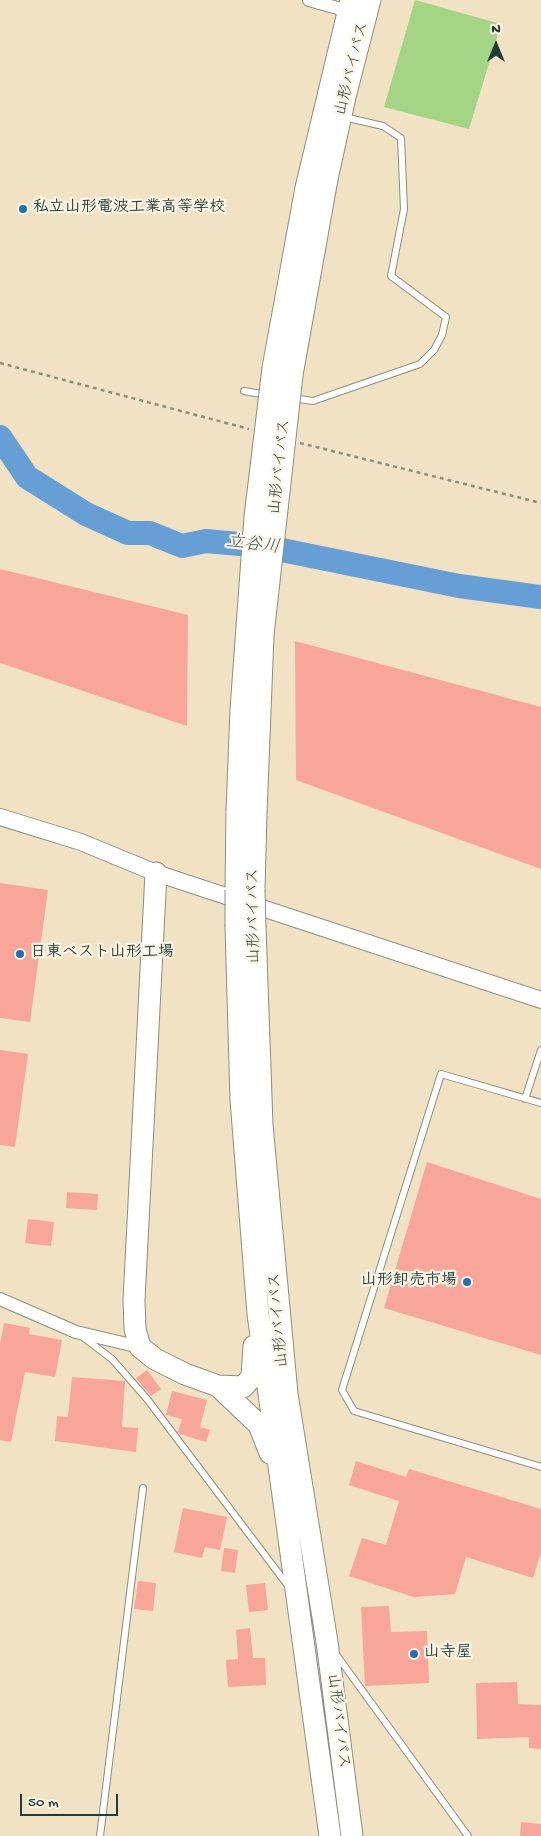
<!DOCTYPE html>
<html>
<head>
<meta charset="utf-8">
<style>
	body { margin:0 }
	#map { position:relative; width:541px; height:1836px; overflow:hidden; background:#f2e2c4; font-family:"Gochi Hand",sans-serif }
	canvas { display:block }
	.north { position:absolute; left:471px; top:20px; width:50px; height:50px; -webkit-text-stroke:4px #fcf5e5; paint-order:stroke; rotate:0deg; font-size:14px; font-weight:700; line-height:20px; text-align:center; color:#1f3d34 }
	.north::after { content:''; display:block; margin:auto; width:18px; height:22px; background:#1f3d34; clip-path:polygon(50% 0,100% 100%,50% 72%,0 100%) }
	.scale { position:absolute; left:20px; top:1794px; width:98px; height:22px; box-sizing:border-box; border:2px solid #1f3d34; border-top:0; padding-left:6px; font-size:15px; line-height:18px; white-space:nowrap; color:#1f3d34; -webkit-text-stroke:4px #fcf5e5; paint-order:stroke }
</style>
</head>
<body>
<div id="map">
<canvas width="541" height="1836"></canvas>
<div class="north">N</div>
<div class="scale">50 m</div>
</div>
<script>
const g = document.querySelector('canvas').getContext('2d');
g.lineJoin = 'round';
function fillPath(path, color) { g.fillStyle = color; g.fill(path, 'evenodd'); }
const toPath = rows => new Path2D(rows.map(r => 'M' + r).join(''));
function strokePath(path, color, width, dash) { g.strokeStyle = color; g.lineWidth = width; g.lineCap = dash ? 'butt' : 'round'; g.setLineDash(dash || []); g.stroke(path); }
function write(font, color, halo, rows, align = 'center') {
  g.font = font + ' "Gochi Hand","Klee One",sans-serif'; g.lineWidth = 4.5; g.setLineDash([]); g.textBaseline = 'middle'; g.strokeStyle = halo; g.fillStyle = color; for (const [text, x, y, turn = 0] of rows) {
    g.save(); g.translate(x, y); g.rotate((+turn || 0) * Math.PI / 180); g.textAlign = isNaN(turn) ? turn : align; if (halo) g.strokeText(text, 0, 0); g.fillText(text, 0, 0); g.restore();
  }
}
const green = toPath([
	[415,0,501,24,469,129,384,107]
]);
const river = toPath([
	[0,437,27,477,86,514,128,533,150,533,182,546,206,541,262,546,459,586,541,597]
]);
const building = toPath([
	[0,569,188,615,187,726,0,663],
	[295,641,541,707,541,869,296,780],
	[0,883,48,890,30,1022,0,1018],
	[0,1050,28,1054,15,1147,0,1145],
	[427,1162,541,1199,541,1355,384,1308],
	[67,1192,98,1194,97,1210,66,1208],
	[28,1219,54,1222,51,1246,25,1243],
	[4,1323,30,1328,29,1334,62,1340,55,1377,25,1372,11,1442,0,1440,0,1344],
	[147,1370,161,1389,151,1396,136,1378],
	[72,1377,125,1381,122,1427,138,1428,136,1452,55,1441,57,1416,68,1417],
	[172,1391,207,1400,200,1427,210,1430,206,1442,180,1434,178,1432,182,1419,166,1415],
	[356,1461,406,1477,409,1469,541,1509,541,1552,533,1578,466,1557,455,1594,414,1597,349,1576,362,1538,386,1545,399,1501,349,1485],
	[183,1508,227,1517,220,1550,205,1547,202,1558,174,1552],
	[224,1548,238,1550,235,1573,221,1571],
	[138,1581,156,1583,153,1611,134,1609],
	[265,1583,268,1610,249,1612,246,1585],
	[389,1606,391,1632,427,1631,429,1683,365,1686,361,1607],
	[250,1628,253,1658,265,1658,266,1685,228,1687,226,1660,238,1659,236,1630],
	[517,1682,518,1704,541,1705,541,1749,529,1748,529,1737,477,1739,476,1683],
	[521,1822,541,1824,541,1836,520,1836]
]);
const path = toPath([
	[0,363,249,429],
	[300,443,541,503]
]);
const service = toPath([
	[244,391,267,395],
	[292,398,313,401,420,364,434,350,442,335,446,317,391,276,404,209,401,138,383,126,344,117],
	[525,1099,541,1050],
	[541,1103,441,1074,342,1390,354,1411,541,1467],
	[83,1337,112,1359,147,1399,289,1587],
	[335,1653,468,1836],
	[100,1836,143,1488]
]);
const minor = toPath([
	[309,0,348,11],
	[0,1299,76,1332,140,1347]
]);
const tertiary = toPath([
	[0,817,81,842,156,873,541,1000]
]);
const trunk = toPath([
	[273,368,306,188,351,0],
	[292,375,327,179,345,97,370,0],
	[156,873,134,1300,135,1329,140,1347,155,1359,185,1374,218,1386,243,1387,252,1377,254,1346],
	[236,890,237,811],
	[254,890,256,813],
	[236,927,241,1100,258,1314,330,1836],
	[255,928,262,1125,287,1394,327,1642,352,1836],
	[218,1386,259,1425,270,1453]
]);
const trunkBridge = toPath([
	[237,811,241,709,255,517,273,368],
	[256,813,263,635,292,375],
	[236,890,236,927],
	[254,890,255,928]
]);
const markers = [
	[23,209,5,"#1f6fb2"],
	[20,954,5,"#1f6fb2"],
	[467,1282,5,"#1f6fb2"],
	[414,1654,5,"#1f6fb2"]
];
const streetNames = [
	["山形バイパス",353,69,-76],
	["山形バイパス",281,467,-84],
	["山形バイパス",255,916,-91],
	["山形バイパス",280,1320,-95],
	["山形バイパス",337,1721,83]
];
const poiNames = [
	["私立山形電波工業高等学校",33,209],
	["日東ベスト山形工場",30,954],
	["山形卸売市場",457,1282,"right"],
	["山寺屋",424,1654]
];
const waterNames = [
	["立谷川",253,546,7]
];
fillPath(green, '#a3d584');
strokePath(river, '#659fd5', 24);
fillPath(building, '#f7a699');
strokePath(service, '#88907c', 8);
strokePath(minor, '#88907c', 14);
strokePath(tertiary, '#88907c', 18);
strokePath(trunk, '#88907c', 23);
strokePath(path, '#88907c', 2.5, [4, 4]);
strokePath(service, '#fff', 6);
strokePath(minor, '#fff', 12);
strokePath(tertiary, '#fff', 16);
strokePath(trunk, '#fff', 21);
strokePath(trunkBridge, '#88907c', 23, []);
strokePath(trunkBridge, '#fff', 21);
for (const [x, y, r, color] of markers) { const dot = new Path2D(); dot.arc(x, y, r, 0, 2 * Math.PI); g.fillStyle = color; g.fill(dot); strokePath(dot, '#fcf5e5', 2); }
write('16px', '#1f3d34', '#fcf5e5', streetNames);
write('bold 16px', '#1f3d34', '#fcf5e5', poiNames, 'left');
write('italic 18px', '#345a64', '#fcf5e5', waterNames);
</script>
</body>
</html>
